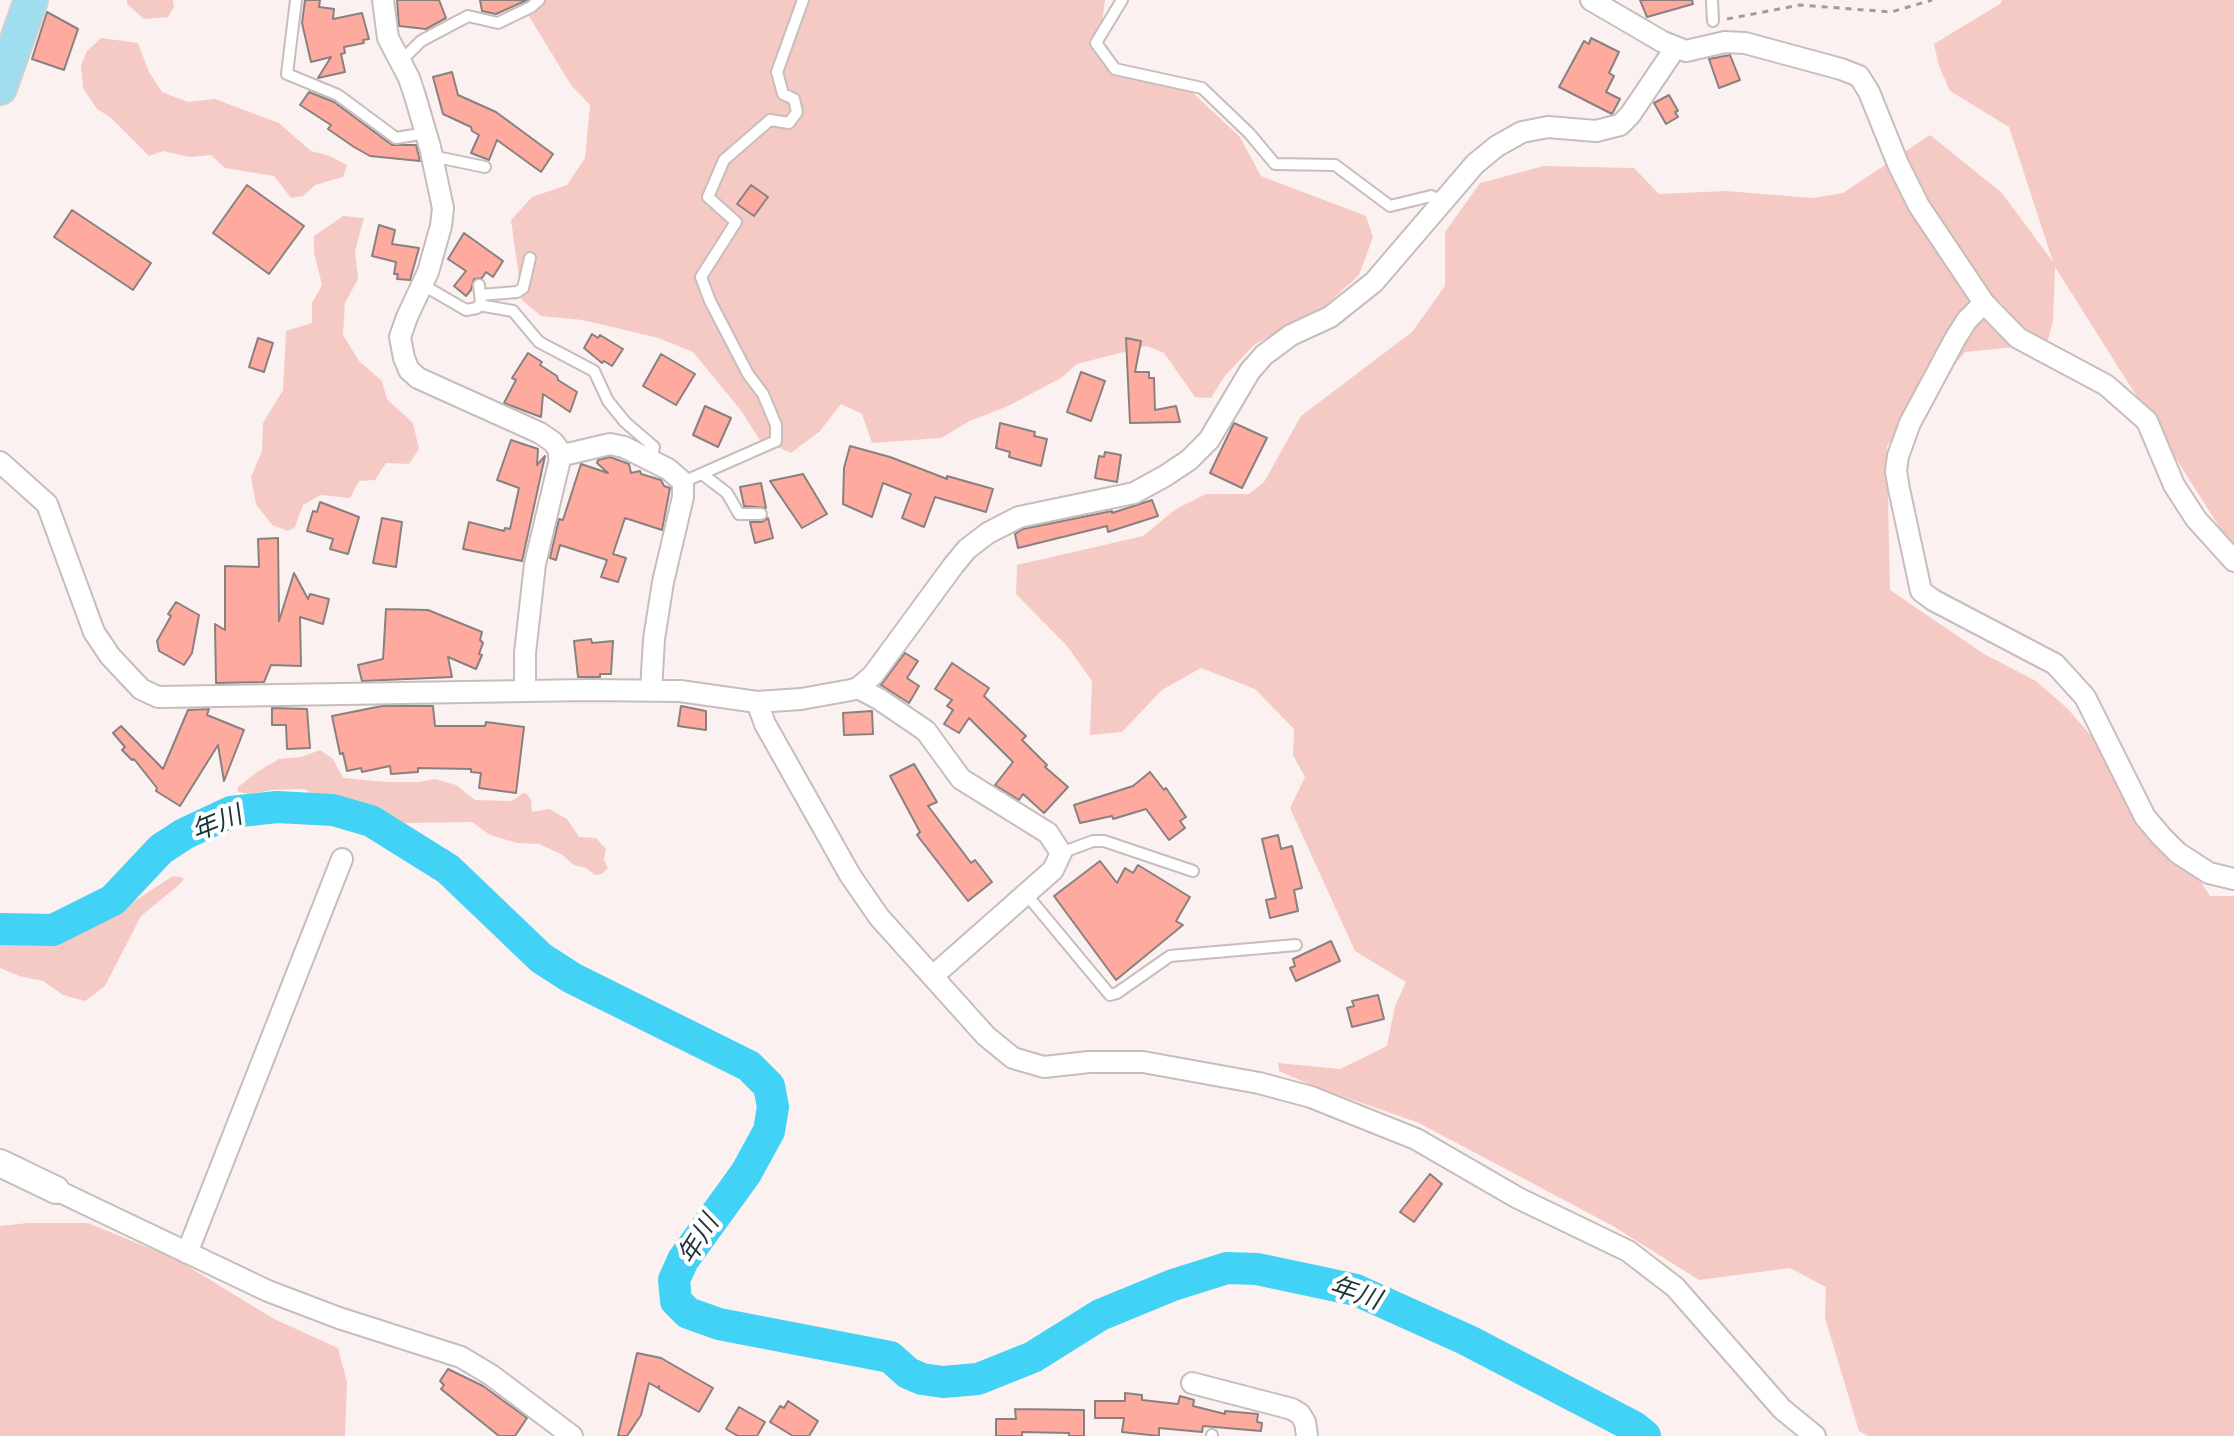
<!DOCTYPE html>
<html>
<head>
<meta charset="utf-8">
<style>
	body { margin:0 }
	canvas { display:block; background:#fbf1f0 }
</style>
</head>
<body>
<canvas width="2234" height="1436"></canvas>
<script>
const g = document.querySelector('canvas').getContext('2d');
g.lineJoin = 'round';
function fillPath(path, color) { g.fillStyle = color; g.fill(path, 'evenodd'); }
const toPath = rows => new Path2D(rows.map(r => 'M' + r).join(''));
function strokePath(path, color, width, dash) { g.strokeStyle = color; g.lineWidth = width; g.lineCap = dash ? 'butt' : 'round'; g.setLineDash(dash || []); g.stroke(path); }
function write(font, color, halo, rows, align = 'center') {
  g.font = font + ' Lora,"Noto Sans JP",serif'; g.lineWidth = 8; g.setLineDash([]); g.textBaseline = 'middle'; g.strokeStyle = halo; g.fillStyle = color; for (const [text, x, y, turn = 0] of rows) {
    g.save(); g.translate(x, y); g.rotate((+turn || 0) * Math.PI / 180); g.textAlign = isNaN(turn) ? turn : align; if (halo) g.strokeText(text, 0, 0); g.fillText(text, 0, 0); g.restore();
  }
}
const green = toPath([
	[127,0,173,0,174,7,168,17,144,19,127,4],
	[519,0,1105,0,1100,40,1125,74,1192,92,1240,137,1261,176,1366,216,1373,237,1359,275,1325,306,1254,345,1224,377,1211,398,1195,397,1164,353,1147,346,1077,364,1061,378,1008,406,970,421,941,438,872,443,862,414,841,404,820,431,791,453,759,439,742,412,693,352,658,338,621,329,582,320,541,316,522,300,511,220,532,197,567,185,585,158,590,105,571,85],
	[2002,0,2234,0,2234,545,2230,544,2055,267,2053,321,2047,344,1965,352,1887,446,1890,590,1984,654,2036,681,2068,709,2157,813,2210,896,2234,896,2234,1436,1868,1436,1859,1431,1825,1318,1826,1287,1790,1268,1699,1280,1613,1226,1419,1123,1313,1086,1279,1071,1278,1063,1340,1069,1387,1046,1395,1006,1406,982,1355,951,1290,808,1305,777,1293,755,1294,729,1255,689,1201,668,1162,690,1122,732,1090,735,1092,681,1067,646,1016,594,1017,565,1143,536,1176,509,1206,494,1249,494,1264,482,1301,416,1412,332,1445,286,1445,232,1480,183,1544,166,1634,168,1659,194,1726,191,1813,198,1843,193,1930,135,2002,193,2053,262,2009,127,1950,91,1939,66,1934,44,2000,4],
	[101,38,138,43,149,72,162,92,188,102,215,99,279,123,311,151,330,156,347,165,343,177,315,185,303,196,291,198,274,176,225,168,211,155,190,157,163,151,149,156,110,117,97,109,83,88,81,65,87,51],
	[343,216,364,218,355,251,358,279,345,303,343,335,359,361,382,381,387,399,413,423,419,449,409,464,386,463,375,480,359,481,350,498,321,495,303,505,295,527,288,531,272,525,256,504,251,477,262,451,263,423,283,390,286,331,312,323,312,303,322,285,314,253,314,236],
	[320,750,333,759,343,778,387,782,419,782,435,779,456,785,475,800,512,801,523,793,527,794,531,800,532,812,549,809,567,819,579,837,596,838,606,849,604,860,608,868,602,874,595,875,586,868,574,865,561,854,539,844,517,843,490,835,472,822,404,823,349,802,323,799,304,789,272,790,250,794,238,792,238,787,257,772,279,759,301,757],
	[173,876,184,878,180,884,141,916,105,986,85,1001,63,995,43,981,19,976,0,968,0,938,28,946,55,941,130,904],
	[28,1223,88,1223,176,1259,274,1319,338,1348,347,1382,345,1436,0,1436,0,1226]
]);
const river = toPath([
	[0,929,53,930,113,900,161,849,184,834,231,812,277,807,333,810,371,821,448,869,541,958,572,978,749,1066,769,1086,773,1107,769,1131,746,1173,683,1260,674,1280,676,1301,688,1313,719,1324,890,1357,908,1373,922,1379,943,1382,978,1379,1033,1357,1100,1315,1173,1285,1227,1268,1257,1269,1356,1290,1467,1340,1634,1427,1645,1436]
]);
const building = toPath([
	[305,0,320,0,319,7,334,9,333,19,362,13,369,39,363,40,364,43,344,47,345,53,341,54,345,72,318,78,331,57,311,62,302,23,305,0],
	[397,0,439,0,446,18,426,29,399,26,397,0],
	[480,0,527,0,496,14,482,11,480,0],
	[1640,0,1692,0,1693,4,1647,17,1640,0],
	[47,12,78,29,64,70,32,59,47,12],
	[1591,38,1619,52,1609,73,1614,76,1606,92,1620,99,1612,114,1559,87,1584,41,1589,44,1591,38],
	[1730,55,1740,80,1719,88,1709,59,1730,55],
	[452,72,458,95,496,112,553,154,541,172,497,140,489,160,471,153,479,135,472,131,471,127,443,114,433,77,452,72],
	[309,92,334,102,392,145,416,145,420,161,370,156,354,147,328,129,331,125,300,105,309,92],
	[1669,95,1678,111,1675,112,1678,117,1666,124,1654,103,1669,95],
	[247,185,304,226,269,274,213,233,247,185],
	[751,185,768,197,754,216,737,204,751,185],
	[72,210,151,263,133,290,54,237,72,210],
	[379,225,395,230,392,244,419,248,410,280,397,279,398,274,394,274,396,262,372,256,379,225],
	[464,233,503,261,493,277,486,272,482,278,474,279,471,290,466,296,454,286,466,271,448,259,464,233],
	[592,334,598,338,600,335,623,349,612,366,604,361,602,363,584,348,592,334],
	[258,338,273,343,264,372,249,367,258,338],
	[1126,338,1141,341,1135,372,1149,372,1149,378,1154,378,1155,410,1176,406,1180,422,1130,423,1126,338],
	[528,353,542,362,540,365,557,376,558,380,577,392,570,412,543,394,541,417,504,403,516,380,512,378,528,353],
	[661,354,695,374,676,405,643,386,661,354],
	[1081,372,1105,381,1091,421,1067,412,1081,372],
	[705,406,731,418,718,447,693,435,705,406],
	[1000,423,1035,432,1034,436,1047,439,1041,466,1009,457,1010,452,996,448,1000,423],
	[1234,423,1267,438,1242,488,1210,473,1234,423],
	[511,440,538,449,537,465,545,456,522,561,463,549,469,522,504,531,505,528,510,529,519,488,497,480,511,440],
	[850,446,890,457,947,479,947,476,993,489,986,512,935,497,924,527,902,518,911,494,883,483,872,517,843,504,844,468,850,446],
	[1105,452,1121,455,1117,482,1095,478,1099,456,1104,457,1105,452],
	[610,457,629,464,631,473,640,471,641,474,661,480,664,486,670,488,662,530,625,518,613,554,626,558,618,582,601,577,607,560,560,545,556,560,550,558,559,519,563,520,581,464,608,473,597,463,598,460,610,457],
	[803,474,827,514,802,528,770,481,803,474],
	[761,483,766,508,744,506,740,487,761,483],
	[1152,500,1158,516,1108,532,1107,526,1018,548,1015,534,1023,529,1112,511,1112,513,1152,500],
	[320,502,359,517,348,554,330,549,333,539,307,531,313,511,317,512,320,502],
	[382,518,402,522,396,567,373,563,382,518],
	[768,518,773,538,755,543,750,522,762,522,768,518],
	[278,538,279,621,294,573,308,599,310,594,329,599,323,624,300,617,301,666,271,665,264,682,216,683,215,624,225,630,225,566,259,567,258,539,278,538],
	[176,602,199,615,192,653,184,665,159,651,157,641,171,616,168,614,176,602],
	[386,609,428,610,482,632,480,640,483,643,479,654,482,655,476,669,448,657,452,677,362,681,358,665,383,659,386,609],
	[591,639,592,643,613,641,611,674,600,674,600,677,578,677,574,641,591,639],
	[905,653,918,661,907,678,919,686,909,703,881,685,905,653],
	[952,663,989,688,984,696,1026,736,1022,740,1047,765,1045,767,1068,787,1044,813,1023,794,1019,800,995,785,1013,762,969,718,959,733,944,724,953,710,947,706,952,700,935,689,952,663],
	[382,706,433,706,435,726,485,726,486,722,524,727,516,793,479,788,481,773,471,772,471,769,418,768,418,772,391,774,390,766,362,772,361,768,347,771,343,753,340,754,332,716,382,706],
	[681,706,706,711,706,730,678,726,681,706],
	[272,708,307,709,310,748,287,749,286,725,272,725,272,708],
	[209,709,207,715,244,730,224,781,218,745,180,806,156,791,157,788,134,759,132,760,122,750,125,747,113,733,121,726,163,769,188,710,209,709],
	[872,711,873,734,844,735,843,713,872,711],
	[914,764,937,802,928,806,971,863,975,860,992,882,968,901,917,835,920,832,890,776,914,764],
	[1150,772,1164,790,1166,788,1186,817,1180,821,1185,828,1169,840,1146,809,1113,819,1112,816,1080,823,1074,805,1133,786,1150,772],
	[1278,835,1281,849,1292,846,1302,888,1294,890,1298,911,1270,918,1266,900,1276,898,1262,839,1278,835],
	[1100,861,1117,883,1125,868,1133,873,1138,865,1190,897,1176,921,1183,925,1116,980,1054,896,1100,861],
	[1331,941,1340,961,1296,981,1290,968,1295,966,1293,959,1331,941],
	[1378,995,1384,1019,1352,1027,1347,1008,1354,1006,1352,1001,1378,995],
	[1430,1174,1442,1184,1414,1222,1400,1212,1430,1174],
	[637,1353,661,1358,713,1388,699,1412,659,1389,659,1386,658,1388,649,1383,641,1415,627,1436,618,1436,637,1353],
	[448,1369,483,1386,527,1418,515,1436,499,1436,441,1389,444,1385,440,1381,448,1369],
	[1125,1393,1142,1395,1142,1400,1178,1404,1180,1396,1194,1400,1193,1406,1225,1414,1225,1411,1258,1414,1257,1422,1262,1423,1261,1431,1203,1426,1202,1432,1159,1428,1159,1436,1122,1432,1124,1418,1095,1418,1095,1401,1125,1401,1125,1393],
	[788,1401,818,1421,809,1436,793,1436,770,1422,780,1406,784,1408,788,1401],
	[739,1407,765,1422,757,1436,738,1436,726,1429,739,1407],
	[1015,1409,1084,1410,1084,1436,1069,1436,1069,1433,1022,1432,1022,1436,996,1436,996,1419,1016,1419,1015,1409]
]);
const path = toPath([
	[1727,19,1800,5,1891,12,1932,0]
]);
const service = toPath([
	[296,0,287,74,338,95,396,138,426,133],
	[1122,0,1096,43,1115,69,1202,88,1249,133,1275,164,1335,165,1390,206,1431,196,1442,202],
	[1712,0,1713,21],
	[401,61,421,41,468,16,498,23,531,7,539,0],
	[432,156,485,167],
	[423,285,466,310,477,308,481,303,479,285],
	[480,295,517,292,523,288,530,258],
	[479,305,513,311,539,342,594,371,608,401,625,422,654,447,651,459],
	[702,474,727,493,739,514,761,514],
	[683,482,776,441,776,425,763,394,748,374,710,301,701,277,736,222,708,197,724,160,770,120,789,123,797,112,794,99,783,94,777,72,803,0],
	[1061,853,1093,841,1104,841,1193,871],
	[1026,894,1110,995,1117,993,1170,956,1296,945],
	[1212,1436,1212,1435]
]);
const minor = toPath([
	[383,0,388,38,409,78,415,96,430,147,443,208,441,226,428,272,407,317,400,337,404,358,409,370,418,378,540,433,553,442,559,450,560,459,535,564,525,653,525,691],
	[1591,0,1663,42,1686,51,1725,42,1745,43,1841,69,1859,76,1869,92,1898,164,1919,206,1984,303,2018,338,2106,385,2147,421,2174,485,2196,519,2234,561],
	[1984,303,1967,320,1955,339,1910,423,1898,456,1896,471,1899,489,1921,591,1933,600,2055,664,2085,697,2145,817,2161,836,2178,853,2209,873,2234,879],
	[559,456,610,444,624,447,668,469,683,482,683,497,663,582,654,639,651,691],
	[0,462,47,504,94,632,110,656,141,689,158,697,588,690,680,691,757,702,801,699,851,690,858,688,873,675,953,566,967,549,988,533,1019,517,1134,493,1165,476,1189,460,1209,440,1250,371,1264,355,1291,335,1330,317,1374,282,1475,164,1497,146,1522,132,1548,127,1596,131,1620,125,1630,115,1676,47],
	[858,688,879,699,926,731,961,779,1048,833,1061,853,1053,870,933,976],
	[757,702,765,724,850,875,879,917,986,1036,1013,1058,1044,1067,1089,1062,1143,1062,1259,1083,1311,1097,1416,1139,1518,1198,1628,1251,1675,1287,1782,1409,1815,1436],
	[56,1190,268,1291,339,1318,461,1357,491,1375,572,1436],
	[187,1253,342,859],
	[1192,1383,1292,1409,1300,1414,1305,1422,1307,1436]
]);
const tertiary = toPath([
	[0,1163,56,1190]
]);
const primary = toPath([
	[0,88,31,0]
]);
const waterNames = [
	["年川",217,824,-22],
	["年川",699,1240,-58],
	["年川",1355,1294,18]
];
fillPath(green, '#f6cac4');
strokePath(river, '#42d2f5', 32);
fillPath(building, '#ffaa9f');
strokePath(building, '#89817f', 2);
strokePath(service, '#c7bdbc', 14);
strokePath(minor, '#c7bdbc', 24);
strokePath(tertiary, '#c7bdbc', 30);
strokePath(primary, '#d1d0d0', 36);
strokePath(path, '#a29b9a', 3, [6, 6]);
strokePath(service, '#fff', 10);
strokePath(minor, '#fff', 20);
strokePath(tertiary, '#fff', 26);
strokePath(primary, '#a0ddee', 32);
write('italic 26px', '#1d353b', '#fff', waterNames);
</script>
</body>
</html>
